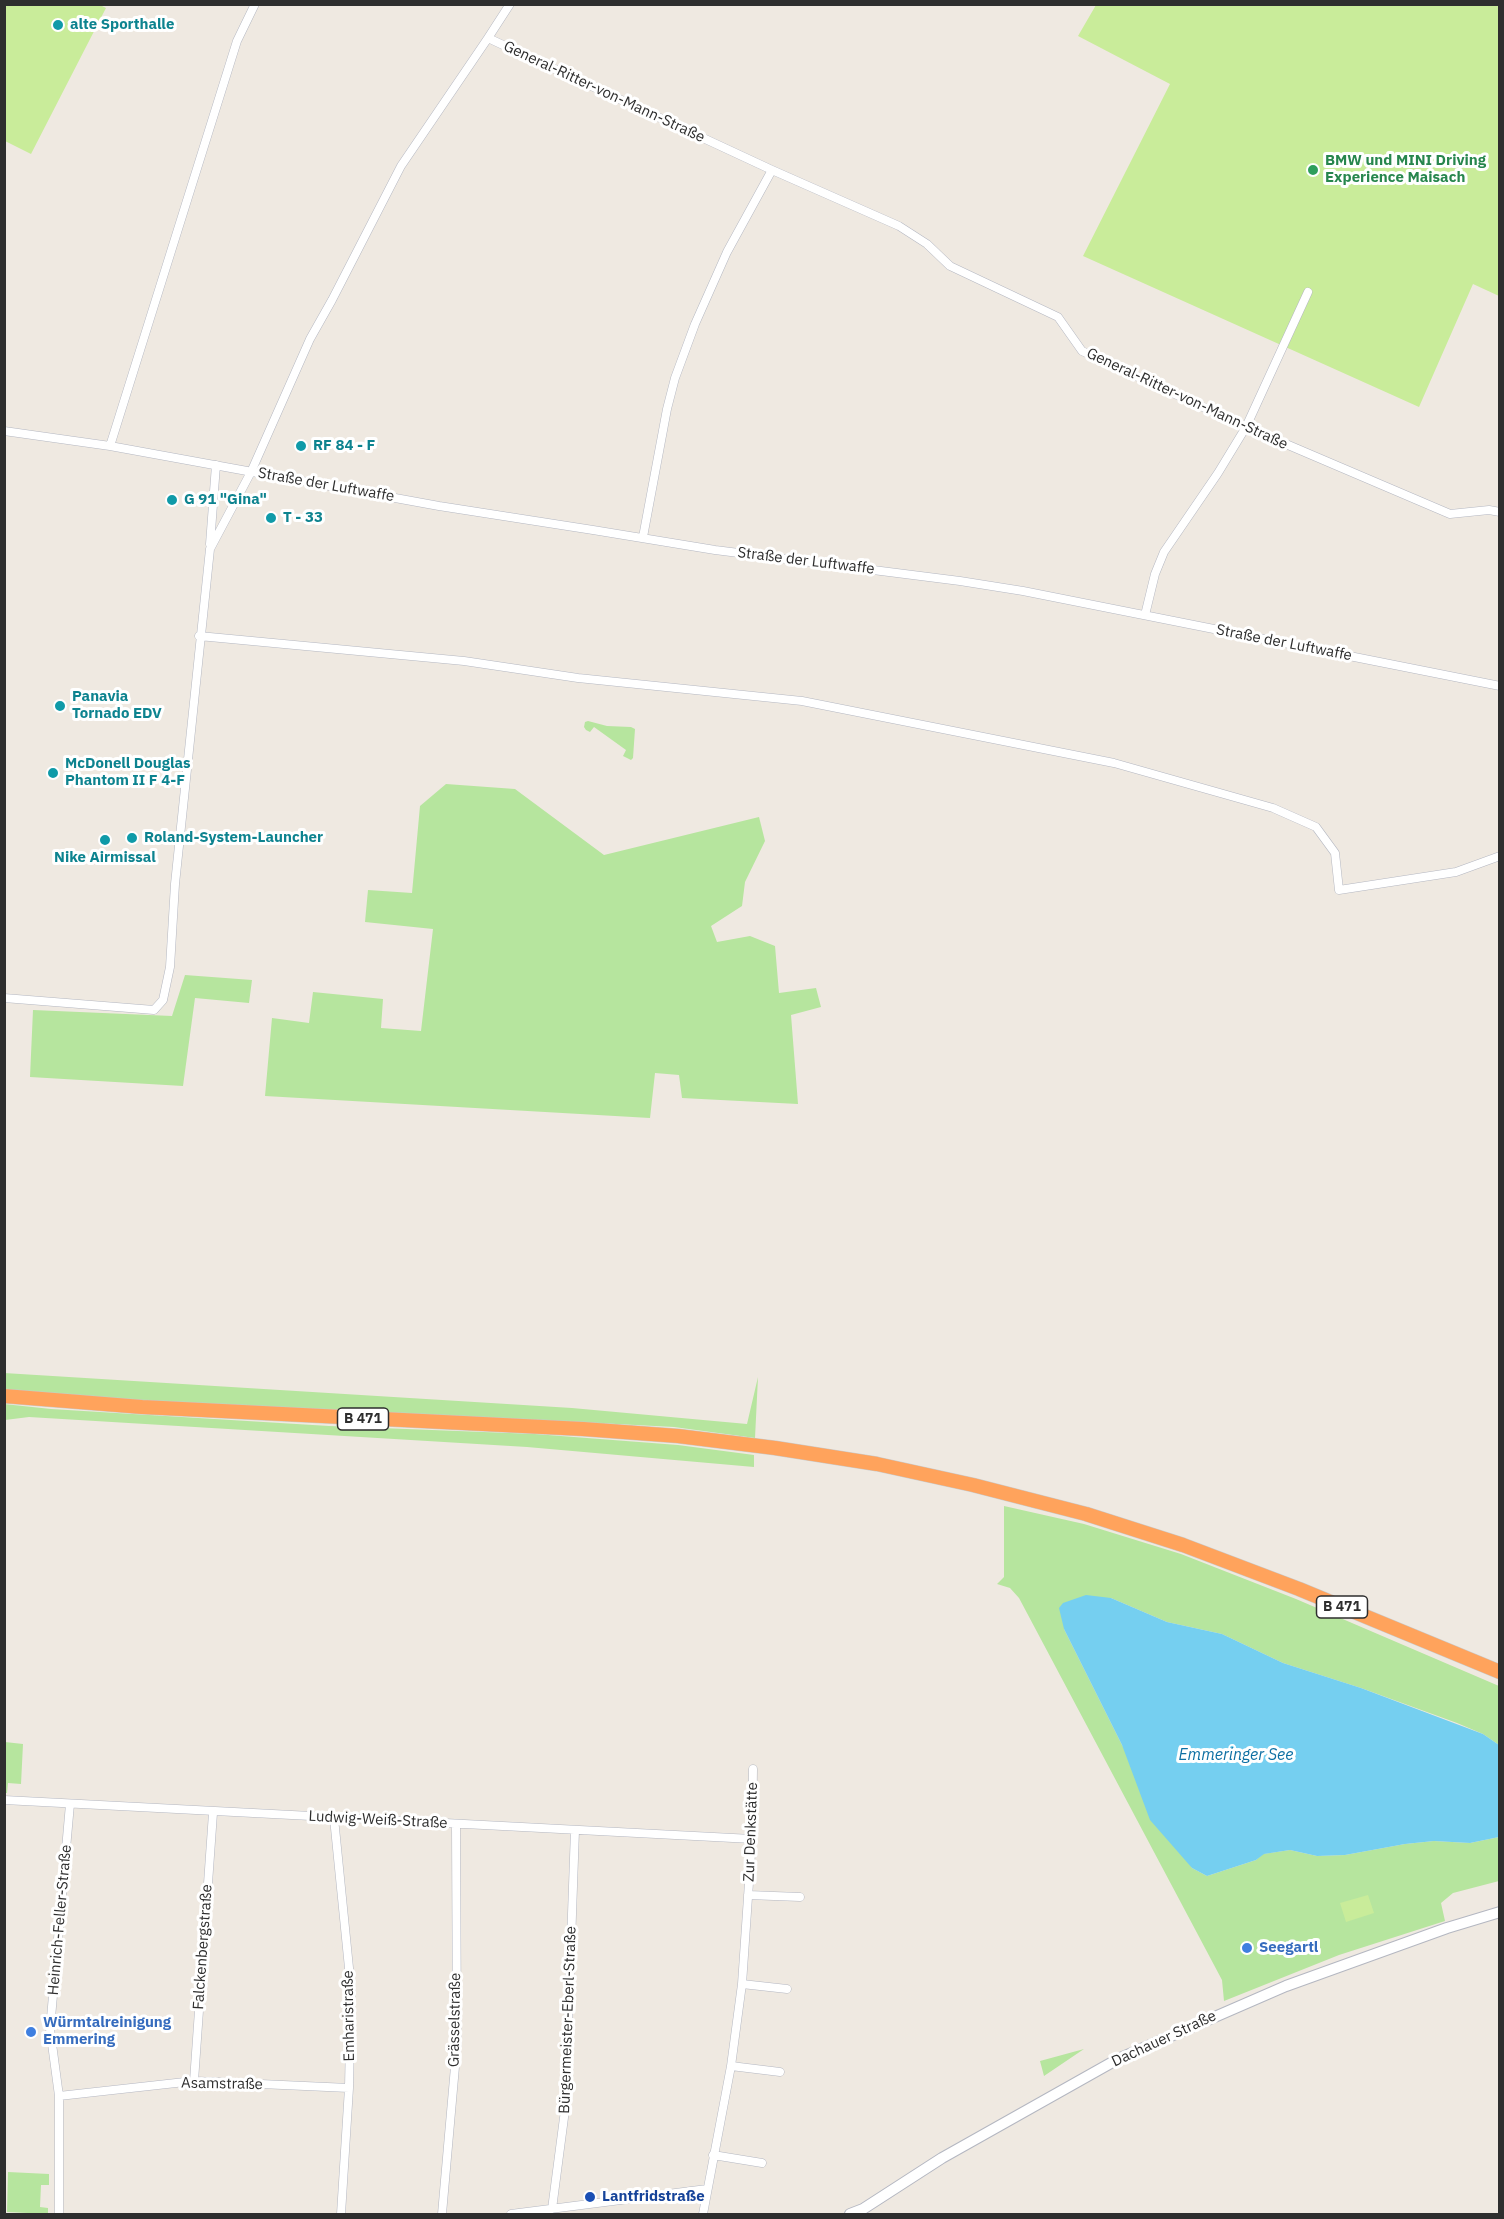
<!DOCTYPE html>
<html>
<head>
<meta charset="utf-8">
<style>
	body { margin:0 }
	#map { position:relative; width:1504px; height:2219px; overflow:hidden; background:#efe9e1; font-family:"IBM Plex Sans",sans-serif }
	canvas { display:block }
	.frame { position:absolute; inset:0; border:6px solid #2e2e2e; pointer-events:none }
</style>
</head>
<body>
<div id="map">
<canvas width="1504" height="2219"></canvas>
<div class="frame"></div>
</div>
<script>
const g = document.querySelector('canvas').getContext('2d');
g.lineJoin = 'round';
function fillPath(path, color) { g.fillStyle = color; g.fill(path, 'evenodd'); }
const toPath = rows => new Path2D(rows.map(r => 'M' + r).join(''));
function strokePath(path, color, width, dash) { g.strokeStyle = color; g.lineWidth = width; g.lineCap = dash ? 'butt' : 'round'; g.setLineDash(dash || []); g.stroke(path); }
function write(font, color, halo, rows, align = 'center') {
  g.font = font + ' "IBM Plex Sans",sans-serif'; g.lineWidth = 6; g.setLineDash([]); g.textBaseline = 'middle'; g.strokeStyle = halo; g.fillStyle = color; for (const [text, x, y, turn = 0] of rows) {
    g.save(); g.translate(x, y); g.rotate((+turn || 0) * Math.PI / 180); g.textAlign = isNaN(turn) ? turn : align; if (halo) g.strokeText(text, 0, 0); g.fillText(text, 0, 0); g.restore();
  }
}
const green = toPath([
	[588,721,607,726,631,727,635,729,633,758,631,760,623,756,626,750,594,727,590,732,586,730,584,727,585,722],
	[446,784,515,789,604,855,759,817,765,841,745,882,742,906,711,926,717,942,750,936,775,946,779,993,816,988,821,1007,791,1015,798,1104,682,1098,679,1075,655,1073,650,1118,265,1096,272,1018,309,1023,313,992,383,999,381,1028,421,1031,433,929,365,922,368,890,412,893,420,806],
	[185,975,252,980,249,1003,195,998,183,1086,30,1077,33,1010,172,1016],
	[4,1373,572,1408,747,1424,758,1377,755,1438,674,1427,538,1420,330,1413,51,1394,5,1389],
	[4,1404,51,1409,329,1426,535,1434,678,1445,754,1455,754,1467,527,1447,29,1417,5,1420],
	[1004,1506,1084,1524,1181,1554,1296,1599,1499,1686,1499,1745,1483,1734,1457,1723,1361,1688,1283,1663,1222,1634,1167,1622,1111,1598,1064,1629,1122,1745,1192,1868,1207,1876,1256,1860,1263,1854,1290,1850,1317,1856,1345,1855,1405,1844,1434,1841,1470,1843,1499,1837,1499,1881,1453,1893,1441,1903,1445,1921,1339,1955,1224,2001,1222,1980,1019,1598,1010,1588,997,1584,1004,1577],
	[5,1742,23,1744,21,1784,8,1783,7,1793,5,1793],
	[1084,2049,1044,2076,1040,2061],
	[8,2172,49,2174,49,2185,41,2185,40,2207,48,2208,48,2214,7,2212]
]);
const pitch = toPath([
	[100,5,106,8,31,154,5,141,5,5],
	[1096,5,1499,5,1499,296,1473,284,1419,407,1083,256,1170,84,1078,36],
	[1368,1895,1374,1913,1346,1922,1340,1903]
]);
const water = toPath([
	[1086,1595,1111,1598,1167,1622,1222,1634,1283,1663,1361,1688,1483,1734,1499,1745,1499,1837,1470,1843,1434,1841,1405,1844,1345,1855,1317,1856,1290,1850,1264,1854,1256,1860,1207,1876,1192,1868,1150,1820,1122,1745,1064,1629,1059,1608,1063,1603]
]);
const street = toPath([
	[488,38,510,4],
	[4,431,110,446,439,506,593,530,715,550,960,581,1023,591,1500,686],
	[110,446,237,41,255,4],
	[643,537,667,409,675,378,695,324,727,252,772,170],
	[210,544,216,465],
	[1145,615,1155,574,1164,552,1218,473,1246,427,1308,292],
	[199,636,464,661,578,678,802,701,1114,763,1273,808,1316,827,1335,853,1339,890,1456,872,1500,856],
	[4,998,154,1010,163,1000,170,967,175,884,210,549,251,472,310,339,332,300,401,166,488,38,772,170,899,226,927,244,950,266,1058,317,1082,351,1246,427,1450,514,1489,510,1500,512],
	[4,1800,752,1839],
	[334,1818,351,1988,349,2088,341,2214],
	[748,1895,800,1897],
	[742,1984,787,1989],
	[731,2066,780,2072],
	[194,2081,213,1813],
	[59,2096,194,2081,349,2088],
	[713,2155,762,2163],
	[552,2209,565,2110,575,1830],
	[59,2214,59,2096,50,2029,70,1804],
	[442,2214,457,2044,456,1825],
	[511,2214,707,2189],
	[703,2214,731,2066,742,1984,752,1839,753,1769]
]);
const secondary = toPath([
	[850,2214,863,2209,942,2158,1118,2059,1286,1986,1447,1928,1500,1912]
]);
const highway = toPath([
	[4,1396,142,1407,583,1429,678,1436,775,1448,877,1464,973,1485,1086,1514,1183,1545,1299,1589,1500,1672]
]);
const markers = [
	[58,25,6,"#0f9aa8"],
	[1313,170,6,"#2e9e5b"],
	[301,446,6,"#0f9aa8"],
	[172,500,6,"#0f9aa8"],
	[271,518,6,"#0f9aa8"],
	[60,706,6,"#0f9aa8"],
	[53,773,6,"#0f9aa8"],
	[132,838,6,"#0f9aa8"],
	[105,840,6,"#0f9aa8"],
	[1247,1948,6,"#3f7fe0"],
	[31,2032,6,"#3f7fe0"],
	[590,2197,6,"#1a4fb4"]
];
const shields = [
	[363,1419,51],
	[1342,1607,51]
];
const shieldNames = [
	["B 471",363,1419],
	["B 471",1342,1607]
];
const cultureNames = [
	["alte Sporthalle",70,25],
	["RF 84 - F",313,446],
	["G 91 \"Gina\"",184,500],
	["T - 33",283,518],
	["Panavia",72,697],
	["Tornado EDV",72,714],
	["McDonell Douglas",65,764],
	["Phantom II F 4-F",65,781],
	["Roland-System-Launcher",144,838],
	["Nike Airmissal",105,858,"center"]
];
const streetNames = [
	["General-Ritter-von-Mann-Straße",604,92,25],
	["General-Ritter-von-Mann-Straße",1187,399,25],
	["Straße der Luftwaffe",326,485,10],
	["Straße der Luftwaffe",806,561,7],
	["Straße der Luftwaffe",1284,643,11],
	["Ludwig-Weiß-Straße",378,1820,3],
	["Zur Denkstätte",751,1832,-88],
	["Heinrich-Feller-Straße",60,1920,-85],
	["Falckenbergstraße",203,1947,-86],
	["Emharistraße",349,2016,-91],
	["Grässelstraße",455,2020,-89],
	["Bürgermeister-Eberl-Straße",568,2020,-88],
	["Dachauer Straße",1164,2039,-25],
	["Asamstraße",222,2084,1]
];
const leisureNames = [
	["BMW und MINI Driving",1325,161],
	["Experience Maisach",1325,178]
];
const shopNames = [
	["Seegartl",1259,1948],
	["Würmtalreinigung",43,2023],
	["Emmering",43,2040]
];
const transitNames = [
	["Lantfridstraße",602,2197]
];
const waterNames = [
	["Emmeringer See",1236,1755]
];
fillPath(green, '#b6e59e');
fillPath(pitch, '#c9ec9a');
fillPath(water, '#75cff0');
strokePath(street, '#b4b7c1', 9);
strokePath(secondary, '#b4b7c1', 12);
strokePath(highway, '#c9c9c9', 15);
strokePath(street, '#fff', 8);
strokePath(secondary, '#fff', 10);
strokePath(highway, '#ffa35c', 14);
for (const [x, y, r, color] of markers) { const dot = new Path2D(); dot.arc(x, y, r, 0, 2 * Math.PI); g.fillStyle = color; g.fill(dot); strokePath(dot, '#fff', 2); }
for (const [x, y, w] of shields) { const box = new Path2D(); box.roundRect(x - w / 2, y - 11, w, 22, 4.5); g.fillStyle = '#fff'; g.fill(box); strokePath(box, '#2e2e2e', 1.5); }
write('bold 14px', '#2e2e2e', null, shieldNames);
write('bold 15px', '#0d838f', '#fff', cultureNames, 'left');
write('15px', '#2e2e2e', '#fff', streetNames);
write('bold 15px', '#27864d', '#fff', leisureNames, 'left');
write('bold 15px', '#366cbe', '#fff', shopNames, 'left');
write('bold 15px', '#164399', '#fff', transitNames, 'left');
write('italic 16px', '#0d6fa3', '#fff', waterNames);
</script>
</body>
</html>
